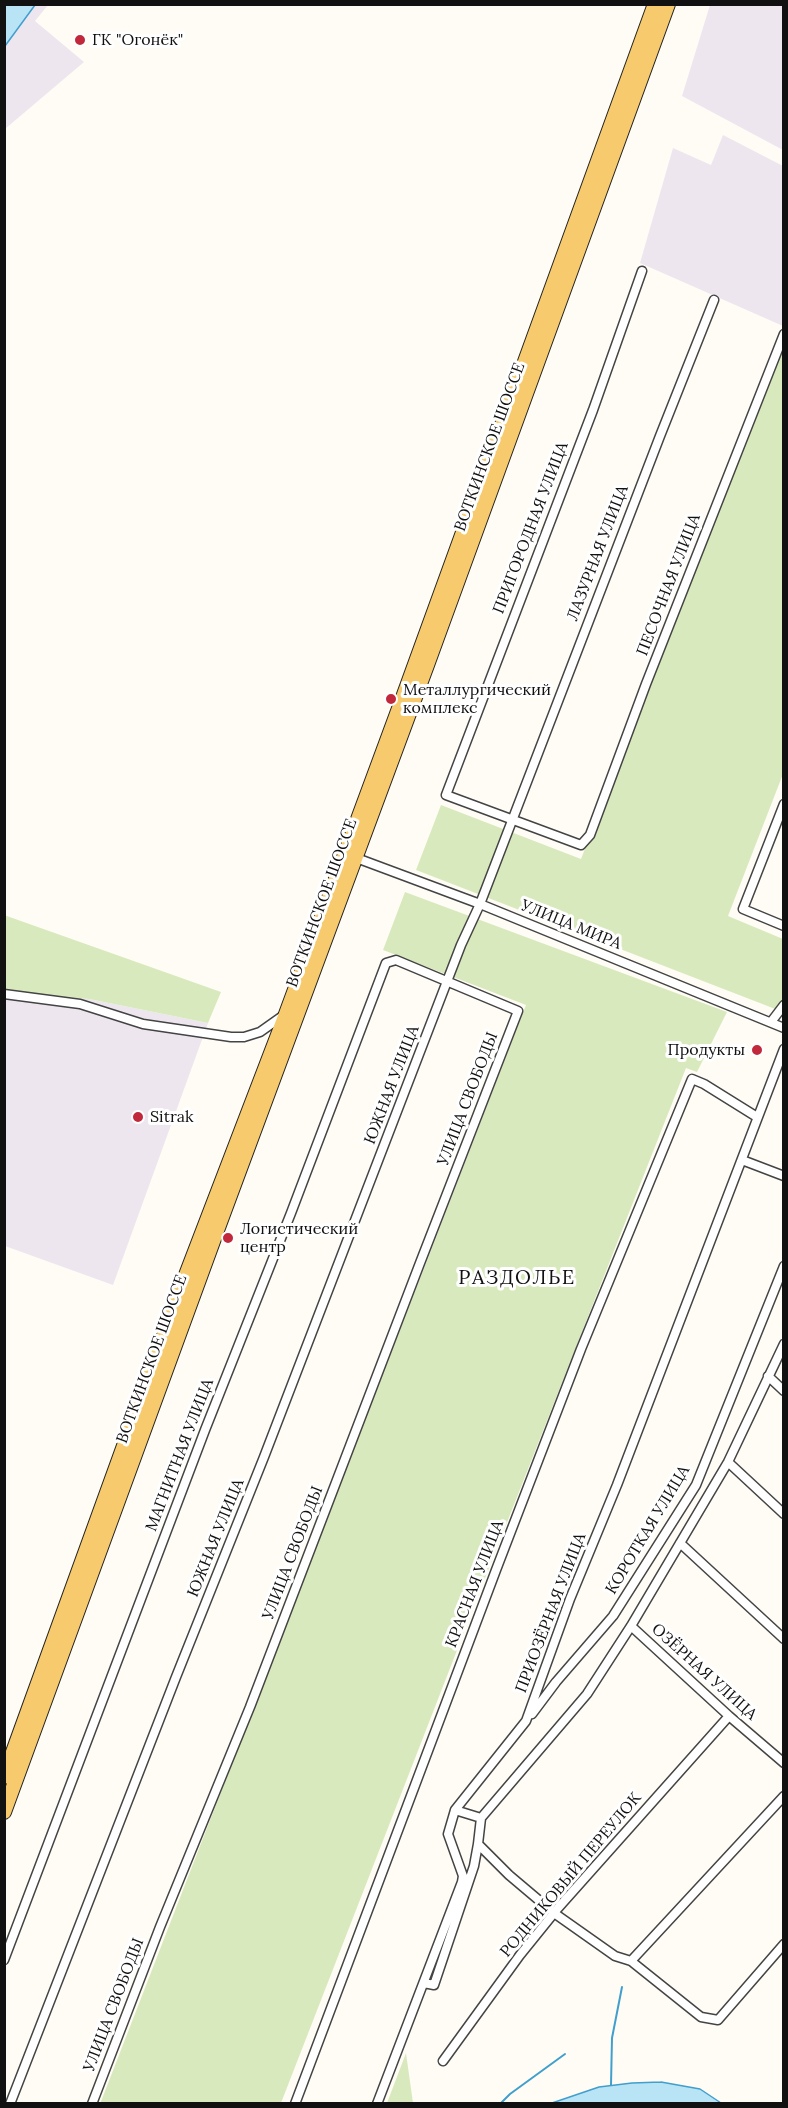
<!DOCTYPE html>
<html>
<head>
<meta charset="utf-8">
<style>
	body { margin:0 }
	#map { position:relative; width:788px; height:2108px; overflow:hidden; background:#fffcf5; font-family:Lora,serif }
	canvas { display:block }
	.frame { position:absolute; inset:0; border:6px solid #111; pointer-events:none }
</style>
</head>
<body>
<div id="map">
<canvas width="788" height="2108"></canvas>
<div class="frame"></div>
</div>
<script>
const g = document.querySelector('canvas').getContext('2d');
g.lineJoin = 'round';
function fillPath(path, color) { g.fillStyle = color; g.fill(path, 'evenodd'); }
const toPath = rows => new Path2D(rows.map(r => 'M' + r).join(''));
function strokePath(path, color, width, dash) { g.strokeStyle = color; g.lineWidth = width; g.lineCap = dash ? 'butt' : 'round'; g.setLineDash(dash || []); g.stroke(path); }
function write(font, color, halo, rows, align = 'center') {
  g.font = font + ' Lora,serif'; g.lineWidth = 6; g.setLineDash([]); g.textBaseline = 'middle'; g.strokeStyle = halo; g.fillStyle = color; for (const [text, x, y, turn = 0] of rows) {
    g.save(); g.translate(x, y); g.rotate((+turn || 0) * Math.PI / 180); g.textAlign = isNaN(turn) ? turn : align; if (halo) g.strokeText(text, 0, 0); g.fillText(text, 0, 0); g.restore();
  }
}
const industrial = toPath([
	[5,5,48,5,35,21,84,62,5,129],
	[710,5,783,5,783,150,682,96],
	[723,135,783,166,783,326,640,263,673,148,711,165],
	[4,992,89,999,208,1023,113,1285,5,1246]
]);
const green = toPath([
	[783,338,783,774,728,916,783,939,783,1012,416,870,441,805,581,859],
	[405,892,727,1012,697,1072,686,1068,489,1568,281,2103,100,2104,526,1005,383,950],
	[4,915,221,992,208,1023,89,999,5,992],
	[406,2053,413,2103,387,2103]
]);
const water = toPath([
	[5,4,35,5,5,46,4,5,5,4],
	[661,2082,700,2089,721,2103,552,2103,599,2087,632,2083,661,2082]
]);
const stream = toPath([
	[611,2085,612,2038,622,1987],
	[500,2104,510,2094,565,2054]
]);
const street = toPath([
	[642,271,593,410,446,795,581,845,590,835,646,684,784,334],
	[784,804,743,909,784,926],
	[351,856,480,904,784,1028],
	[4,994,80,1004,143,1024,231,1037,244,1037,260,1032,284,1015],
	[771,1022,784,1005],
	[742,1160,784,1176],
	[768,1376,784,1391],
	[728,1462,784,1514],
	[680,1543,784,1639],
	[631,1626,729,1716,784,1763],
	[532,1714,556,1682,613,1616,696,1485,784,1266],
	[455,1810,481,1818],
	[481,1818,587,1694,631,1626,728,1462,784,1344],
	[481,1818,478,1844,509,1875,554,1913,615,1956,631,1961,701,2017,718,2020,784,1944],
	[4,1960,205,1430,291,1213,386,963,396,960,518,1011,420,1263,250,1707,160,1927,92,2104],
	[631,1961,784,1796],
	[424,1983,434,1985,474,1866,478,1844],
	[443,2061,520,1955,558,1908,729,1716],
	[10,2104,176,1677,264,1457,461,945,480,904,660,436,714,300],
	[295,2104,496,1570,581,1349,692,1079,704,1084,757,1117],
	[377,2104,462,1882,463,1876,448,1834,455,1810,526,1721,570,1599,617,1485,784,1049]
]);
const primary = toPath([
	[4,1777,183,1283,286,1014,401,703,655,4],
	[4,1812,216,1233,427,665,668,4]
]);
const markers = [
	[80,40,6,"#c1283b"],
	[391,699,6,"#c1283b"],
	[757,1050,6,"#c1283b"],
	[138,1117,6,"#c1283b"],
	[228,1238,6,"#c1283b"]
];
const poiNames = [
	["ГК \"Огонёк\"",92,40],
	["Металлургический",403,690],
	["комплекс",403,708],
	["Продукты",745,1050,"right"],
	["Sitrak",150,1117],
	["Логистический",240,1229],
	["центр",240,1247]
];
const streetNames = [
	["ВОТКИНСКОЕ ШОССЕ",490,447,-70],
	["ПРИГОРОДНАЯ УЛИЦА",531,528,-69],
	["ЛАЗУРНАЯ УЛИЦА",598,553,-69],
	["ПЕСОЧНАЯ УЛИЦА",669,585,-69],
	["ВОТКИНСКОЕ ШОССЕ",322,903,-70],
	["УЛИЦА МИРА",571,925,22],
	["ЮЖНАЯ УЛИЦА",392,1085,-69],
	["УЛИЦА СВОБОДЫ",468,1099,-69],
	["ВОТКИНСКОЕ ШОССЕ",152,1359,-70],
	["МАГНИТНАЯ УЛИЦА",180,1455,-69],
	["КОРОТКАЯ УЛИЦА",648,1530,-59],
	["ЮЖНАЯ УЛИЦА",216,1538,-68],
	["УЛИЦА СВОБОДЫ",293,1553,-69],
	["КРАСНАЯ УЛИЦА",475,1584,-69],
	["ПРИОЗЁРНАЯ УЛИЦА",551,1613,-69],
	["ОЗЁРНАЯ УЛИЦА",704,1672,42],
	["РОДНИКОВЫЙ ПЕРЕУЛОК",571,1875,-50],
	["УЛИЦА СВОБОДЫ",114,2005,-69]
];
const quarterNames = [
	["РАЗДОЛЬЕ",517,1278]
];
fillPath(industrial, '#ede6ef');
fillPath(green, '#d8eabd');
fillPath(water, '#b9e4f6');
strokePath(water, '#419fcd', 1.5);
strokePath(stream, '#419fcd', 2);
strokePath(street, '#444', 11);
strokePath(primary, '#222', 16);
strokePath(street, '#fff', 8);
strokePath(primary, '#f7cb6d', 14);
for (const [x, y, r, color] of markers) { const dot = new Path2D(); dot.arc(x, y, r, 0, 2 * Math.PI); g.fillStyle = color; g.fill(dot); strokePath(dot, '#fff', 2); }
write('16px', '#111', '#fff', poiNames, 'left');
write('16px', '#111', '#fff', streetNames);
g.letterSpacing = '1.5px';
write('20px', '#111', '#fff', quarterNames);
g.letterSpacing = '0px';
</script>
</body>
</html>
